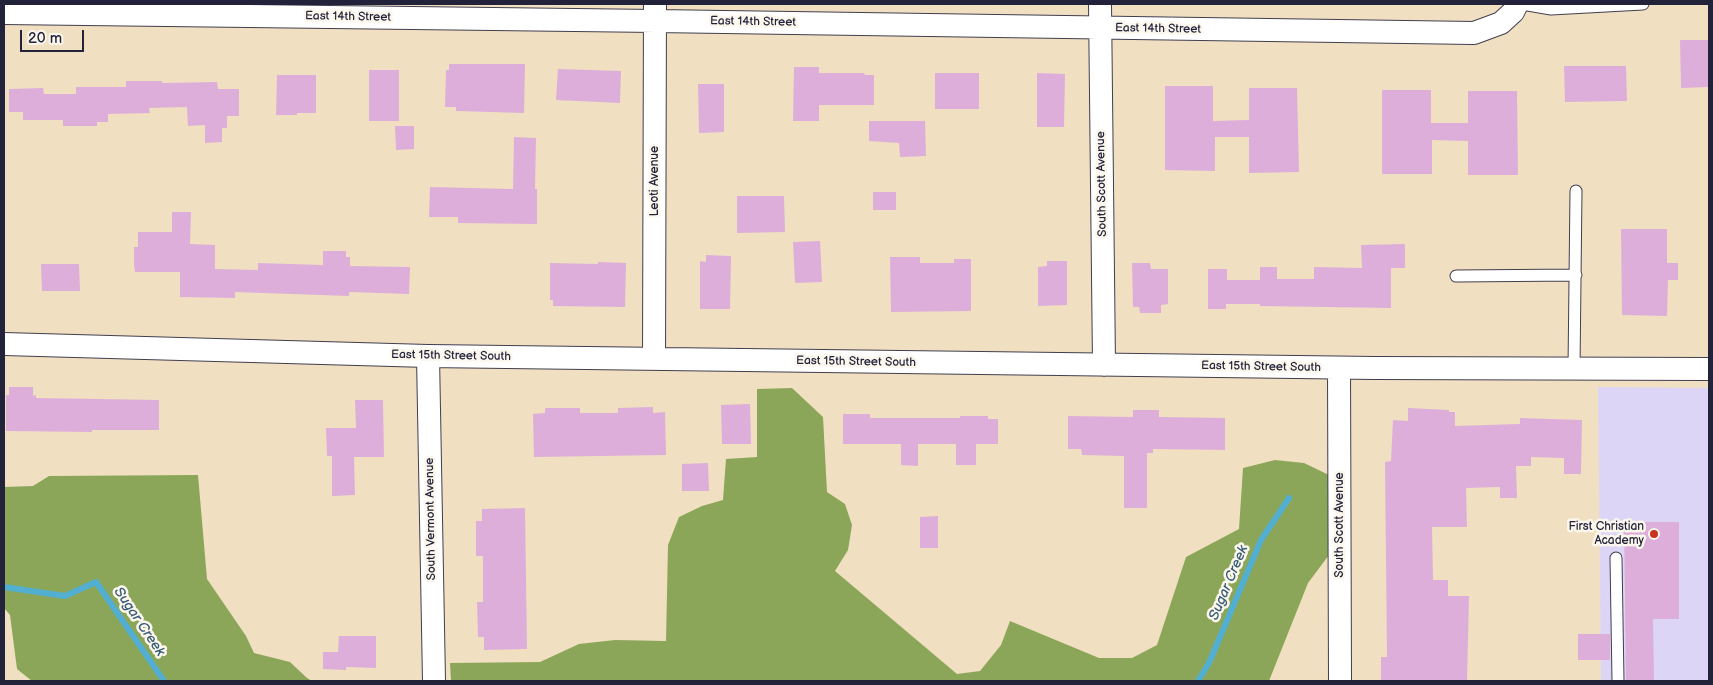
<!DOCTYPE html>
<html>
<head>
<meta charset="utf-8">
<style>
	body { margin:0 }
	#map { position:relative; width:1713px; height:685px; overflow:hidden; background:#f0e0c1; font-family:"Balsamiq Sans",sans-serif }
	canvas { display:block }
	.frame { position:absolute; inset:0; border:5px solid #22223b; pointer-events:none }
	.scale { position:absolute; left:20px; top:30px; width:64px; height:22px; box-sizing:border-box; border:2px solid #22223b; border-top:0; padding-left:6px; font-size:15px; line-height:18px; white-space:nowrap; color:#22223b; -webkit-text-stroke:4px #fbf7ec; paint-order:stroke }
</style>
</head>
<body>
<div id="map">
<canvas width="1713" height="685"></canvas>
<div class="frame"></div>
<div class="scale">20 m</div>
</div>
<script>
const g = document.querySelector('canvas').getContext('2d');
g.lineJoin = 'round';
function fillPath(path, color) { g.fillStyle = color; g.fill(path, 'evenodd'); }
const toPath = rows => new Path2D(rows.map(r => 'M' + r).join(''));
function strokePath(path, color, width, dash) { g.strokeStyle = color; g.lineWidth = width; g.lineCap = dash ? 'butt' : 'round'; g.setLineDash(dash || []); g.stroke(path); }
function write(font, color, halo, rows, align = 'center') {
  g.font = font + ' "Balsamiq Sans",sans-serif'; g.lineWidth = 5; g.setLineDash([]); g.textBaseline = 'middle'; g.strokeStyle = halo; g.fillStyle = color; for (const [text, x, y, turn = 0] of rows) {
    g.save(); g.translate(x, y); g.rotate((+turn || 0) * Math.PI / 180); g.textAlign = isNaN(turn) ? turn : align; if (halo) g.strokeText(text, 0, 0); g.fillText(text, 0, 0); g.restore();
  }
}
const built = toPath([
	[1598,387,1709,388,1709,681,1601,681]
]);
const forest = toPath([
	[792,388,823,417,827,492,845,504,852,525,848,550,835,571,957,674,980,671,1001,645,1010,621,1099,658,1132,658,1157,645,1186,557,1239,529,1243,468,1275,460,1304,463,1329,475,1329,555,1308,583,1269,681,451,681,450,663,540,662,579,644,615,640,666,641,668,545,679,517,702,506,723,500,726,459,757,457,757,389],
	[198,475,207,579,246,636,254,653,290,662,307,678,312,681,32,681,17,669,10,615,4,608,4,487,33,486,49,476]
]);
const stream = toPath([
	[4,587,65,596,96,582,164,681],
	[1198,681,1209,663,1261,540,1289,498]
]);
const building = toPath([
	[1680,40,1709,40,1709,87,1681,88],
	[449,64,525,64,524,113,456,111,456,107,445,107,446,70,449,70],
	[1564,66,1626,66,1627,101,1565,102],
	[794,67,819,67,819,73,864,73,865,75,874,75,874,105,819,105,819,121,793,121],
	[558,69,621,71,620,103,556,100],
	[369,70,399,70,399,121,369,121],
	[935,73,979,73,979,109,935,109],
	[1037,73,1065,74,1064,127,1037,127],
	[277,75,316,75,316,113,297,113,297,115,276,115],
	[126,81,162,81,162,83,217,82,218,89,239,89,239,116,227,116,227,128,222,128,222,142,205,143,205,125,188,126,187,107,149,108,150,113,108,114,108,122,97,122,97,126,63,126,63,120,23,120,23,112,9,112,9,89,43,88,44,94,76,94,76,87,126,87],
	[698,84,724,84,724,132,699,133],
	[1165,86,1213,86,1213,121,1249,120,1249,88,1297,88,1299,172,1249,173,1249,137,1215,137,1215,171,1165,170],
	[1382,90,1431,90,1431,123,1468,123,1468,91,1517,91,1518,175,1468,175,1468,141,1432,140,1432,174,1382,174],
	[869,121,925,121,926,156,900,157,899,143,869,141],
	[395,126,414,126,414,149,396,150],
	[514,137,536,138,535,189,537,189,537,224,458,223,458,217,429,217,430,187,513,189],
	[873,192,896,192,896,210,873,210],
	[737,196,784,196,785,232,737,233],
	[172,212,191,212,190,244,215,245,215,269,258,270,258,263,323,265,323,251,346,251,346,257,350,257,350,266,410,267,409,294,349,292,349,296,235,292,235,298,180,297,180,272,135,272,134,265,134,247,138,247,138,232,172,232],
	[1621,229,1667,229,1667,263,1678,263,1678,280,1668,280,1667,316,1622,315],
	[820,241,822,282,795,283,793,242],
	[1405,244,1405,268,1391,268,1391,308,1260,306,1260,304,1226,304,1226,309,1208,309,1208,269,1227,269,1227,280,1260,280,1260,267,1277,267,1277,279,1314,279,1314,267,1362,268,1361,245],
	[706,255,731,256,730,309,700,309,700,261,706,262],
	[890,257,920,257,920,263,954,263,954,259,971,259,971,311,891,312],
	[1047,261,1067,261,1067,305,1038,306,1038,267,1047,266],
	[598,262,626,263,625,307,553,306,553,300,550,300,550,263,598,264],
	[1132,263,1150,263,1151,269,1168,269,1168,304,1161,305,1161,313,1140,313,1139,307,1133,307],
	[41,264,79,264,80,291,42,291],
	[9,387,33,387,33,396,36,395,36,398,159,400,159,430,92,430,92,432,6,431,6,395,9,395],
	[355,400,383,400,384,457,354,457,355,495,332,496,332,456,327,456,326,428,356,428],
	[750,404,751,444,722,444,721,405],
	[653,407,653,413,665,412,666,455,534,457,533,414,545,413,545,408,580,408,580,413,618,413,618,408],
	[1408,408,1449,410,1449,412,1455,412,1455,426,1520,424,1520,418,1582,420,1581,474,1564,474,1564,458,1531,457,1531,466,1516,466,1517,498,1500,498,1500,487,1466,488,1467,527,1432,527,1433,580,1448,580,1448,596,1469,596,1467,681,1381,681,1381,657,1387,657,1385,462,1391,461,1393,420,1408,421],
	[1133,410,1159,410,1159,417,1225,418,1225,450,1153,449,1153,453,1147,453,1147,508,1124,508,1124,456,1082,455,1081,449,1068,449,1068,416,1133,417],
	[843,414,870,414,870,418,960,418,960,416,988,416,988,419,998,419,998,444,976,444,976,465,956,465,956,444,918,444,918,466,901,465,901,444,843,444],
	[708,463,709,491,682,491,682,464],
	[525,508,527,649,484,650,484,637,478,637,477,602,483,602,483,556,476,556,476,521,482,521,482,509],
	[938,516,938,548,920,548,920,517],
	[1624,522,1679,522,1679,619,1653,619,1654,681,1626,681],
	[1578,634,1610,634,1610,660,1578,660],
	[339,636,376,636,376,668,346,667,346,670,323,669,323,652,338,652]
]);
const lane = toPath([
	[1522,4,1551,9,1643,4],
	[1456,276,1576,275],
	[1574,369,1576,191],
	[1616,558,1618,681]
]);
const street = toPath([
	[1100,4,1104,365],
	[4,13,656,21,1474,33,1501,23,1513,12,1517,4],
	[4,344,428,356,1375,368,1709,369],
	[428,356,434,681],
	[654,359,655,4],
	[1339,368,1340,681]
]);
const markers = [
	[1654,534,5,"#c8321e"]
];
const streetNames = [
	["East 14th Street",348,17,1],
	["East 14th Street",753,22,1],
	["East 14th Street",1158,29,1],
	["Leoti Avenue",655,181,-90],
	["South Scott Avenue",1102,184,-91],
	["East 15th Street South",451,356,1],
	["East 15th Street South",856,362,1],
	["East 15th Street South",1261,367,1],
	["South Vermont Avenue",431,519,-91],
	["South Scott Avenue",1340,525,-90]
];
const poiNames = [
	["First Christian",1644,527],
	["Academy",1644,541]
];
const waterNames = [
	["Sugar Creek",1229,583,-67],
	["Sugar Creek",139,622,56]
];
fillPath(built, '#ddd5f6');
fillPath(forest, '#8ba659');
strokePath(stream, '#53afd1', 6);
fillPath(building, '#ddaeda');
strokePath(lane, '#413e4f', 13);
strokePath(street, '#413e4f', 24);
strokePath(lane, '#fff', 11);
strokePath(street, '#fff', 22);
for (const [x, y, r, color] of markers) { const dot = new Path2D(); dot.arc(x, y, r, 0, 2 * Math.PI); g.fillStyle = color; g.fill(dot); strokePath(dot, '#fbf7ec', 2); }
write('12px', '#22223b', '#fbf7ec', streetNames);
write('12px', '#22223b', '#fbf7ec', poiNames, 'right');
write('italic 14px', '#365a77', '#fbf7ec', waterNames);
</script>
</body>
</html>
